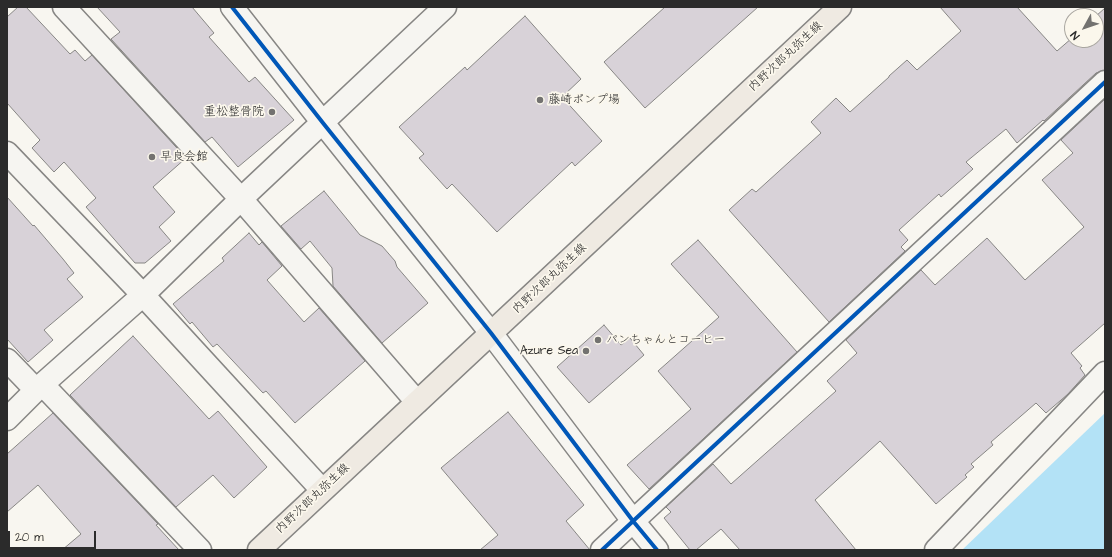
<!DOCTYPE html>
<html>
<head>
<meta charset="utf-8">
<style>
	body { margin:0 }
	#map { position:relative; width:1112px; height:557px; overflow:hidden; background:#f8f6f0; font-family:"Architects Daughter",sans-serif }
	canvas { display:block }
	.frame { position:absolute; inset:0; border:8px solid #2b2b2b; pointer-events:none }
	.north { position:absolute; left:1064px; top:8px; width:40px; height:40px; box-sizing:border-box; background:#fbf7ec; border:1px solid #a8a59f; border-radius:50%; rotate:230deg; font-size:11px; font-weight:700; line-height:16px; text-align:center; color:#2b2b2b }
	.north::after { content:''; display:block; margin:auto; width:14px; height:18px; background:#737270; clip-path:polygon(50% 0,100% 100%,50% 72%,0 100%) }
	.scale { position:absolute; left:8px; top:531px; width:88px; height:18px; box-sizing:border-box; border:2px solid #2b2b2b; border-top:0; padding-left:5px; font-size:12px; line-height:14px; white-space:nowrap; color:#2b2b2b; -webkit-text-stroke:3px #fbf7ec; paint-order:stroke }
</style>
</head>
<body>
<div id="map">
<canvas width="1112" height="557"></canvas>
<div class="frame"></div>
<div class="north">N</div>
<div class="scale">20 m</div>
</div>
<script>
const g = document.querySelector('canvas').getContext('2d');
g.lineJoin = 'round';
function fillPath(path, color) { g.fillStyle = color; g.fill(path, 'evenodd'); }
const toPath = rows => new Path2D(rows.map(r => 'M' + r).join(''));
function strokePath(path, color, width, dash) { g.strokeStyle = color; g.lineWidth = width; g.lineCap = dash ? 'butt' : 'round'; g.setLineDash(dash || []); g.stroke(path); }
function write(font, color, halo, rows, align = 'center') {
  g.font = font + ' "Architects Daughter","Klee One",sans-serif'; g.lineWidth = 3.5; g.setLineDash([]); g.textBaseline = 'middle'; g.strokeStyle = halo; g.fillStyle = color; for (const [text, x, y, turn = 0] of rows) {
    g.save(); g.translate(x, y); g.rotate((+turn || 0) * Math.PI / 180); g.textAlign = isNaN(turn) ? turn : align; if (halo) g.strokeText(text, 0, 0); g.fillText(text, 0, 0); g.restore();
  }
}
const water = toPath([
	[1105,413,1105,550,962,550]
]);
const building = toPath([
	[18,7,26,7,70,54,75,50,85,61,92,55,186,158,153,187,175,212,159,227,171,241,145,263,135,263,86,207,96,198,64,162,54,172,32,148,40,140,7,103,7,17,18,7],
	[97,7,192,7,214,33,209,37,249,82,255,77,294,120,238,167,212,137,205,142,111,39,120,32,97,7],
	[665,7,758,7,645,108,604,62,665,7],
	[940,7,1017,7,1057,51,1072,38,1072,40,1096,40,1096,16,1105,8,1105,70,1096,73,1044,121,1043,120,1017,143,1006,129,966,162,973,169,941,197,939,194,899,230,908,240,901,247,905,251,829,322,729,210,752,189,756,192,821,133,811,122,836,98,850,112,889,77,889,76,907,60,917,70,961,31,940,7],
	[525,16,581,79,562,97,602,141,575,166,572,162,497,232,452,184,447,189,419,158,424,154,399,127,465,67,467,70,525,16],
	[1105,99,1105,323,1071,353,1082,366,1080,368,1085,375,1068,394,1046,413,1036,403,991,442,993,445,971,464,974,467,965,475,967,477,936,504,880,441,815,500,856,550,740,550,721,529,696,550,690,550,664,518,671,512,666,507,713,464,731,484,836,391,827,381,857,353,846,340,921,270,935,285,987,238,1025,280,1084,227,1042,180,1073,153,1061,140,1105,99],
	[324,191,360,235,382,246,395,261,397,267,428,303,382,343,333,286,332,268,310,241,301,249,281,226,324,191],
	[7,197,33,226,34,225,63,259,74,273,67,279,83,297,44,330,53,340,28,362,7,339,7,197],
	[249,233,259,245,262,242,282,266,267,280,304,322,319,308,365,361,295,423,266,391,263,393,217,344,213,347,192,322,190,324,173,304,224,261,222,258,249,233],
	[698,240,797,352,649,489,627,465,691,409,658,371,719,317,671,264,698,240],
	[604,325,621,345,630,338,644,355,589,403,557,367,604,325],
	[133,336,209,419,218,411,267,467,234,498,213,475,176,507,70,395,133,336],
	[508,412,584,505,566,521,590,550,480,550,498,535,441,468,508,412],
	[53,413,158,524,156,525,179,550,62,550,81,534,38,485,7,512,7,454,53,413]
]);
const minor = toPath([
	[64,7,241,199,417,402],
	[232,7,323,123,491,333,633,521,657,550],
	[7,153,143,295,322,490],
	[7,360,36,390],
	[43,385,200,550],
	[7,419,36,390,143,295,241,199,445,7],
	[602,550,1105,82],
	[936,550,1105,373]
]);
const major = toPath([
	[259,550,840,7]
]);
const cycleway = toPath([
	[232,7,323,123,491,333,633,521,657,550],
	[602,550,1105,82]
]);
const markers = [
	[540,100,4,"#737270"],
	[272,112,4,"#737270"],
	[152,157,4,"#737270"],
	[598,340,4,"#737270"],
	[586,351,4,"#737270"]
];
const streetNames = [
	["内野次郎丸弥生線",786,57,-43],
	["内野次郎丸弥生線",550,279,-43],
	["内野次郎丸弥生線",313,499,-43]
];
const poiNames = [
	["藤崎ポンプ場",548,100],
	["重松整骨院",264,112,"right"],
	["早良会館",160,157],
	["パンちゃんとコーヒー",606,340],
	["Azure Sea",578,351,"right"]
];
fillPath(water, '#b3e2f6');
fillPath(building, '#d8d2d8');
strokePath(building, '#878684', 1);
strokePath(minor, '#878684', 25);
strokePath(major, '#878684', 25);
strokePath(minor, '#f6f5f1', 22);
strokePath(major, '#efeae2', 22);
strokePath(cycleway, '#0057b8', 4);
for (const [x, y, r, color] of markers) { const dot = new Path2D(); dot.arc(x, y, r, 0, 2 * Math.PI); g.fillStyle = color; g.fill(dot); strokePath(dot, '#fbf7ec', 1.5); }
write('12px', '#2b2b2b', '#fbf7ec', streetNames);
write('12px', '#2b2b2b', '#fbf7ec', poiNames, 'left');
</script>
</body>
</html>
